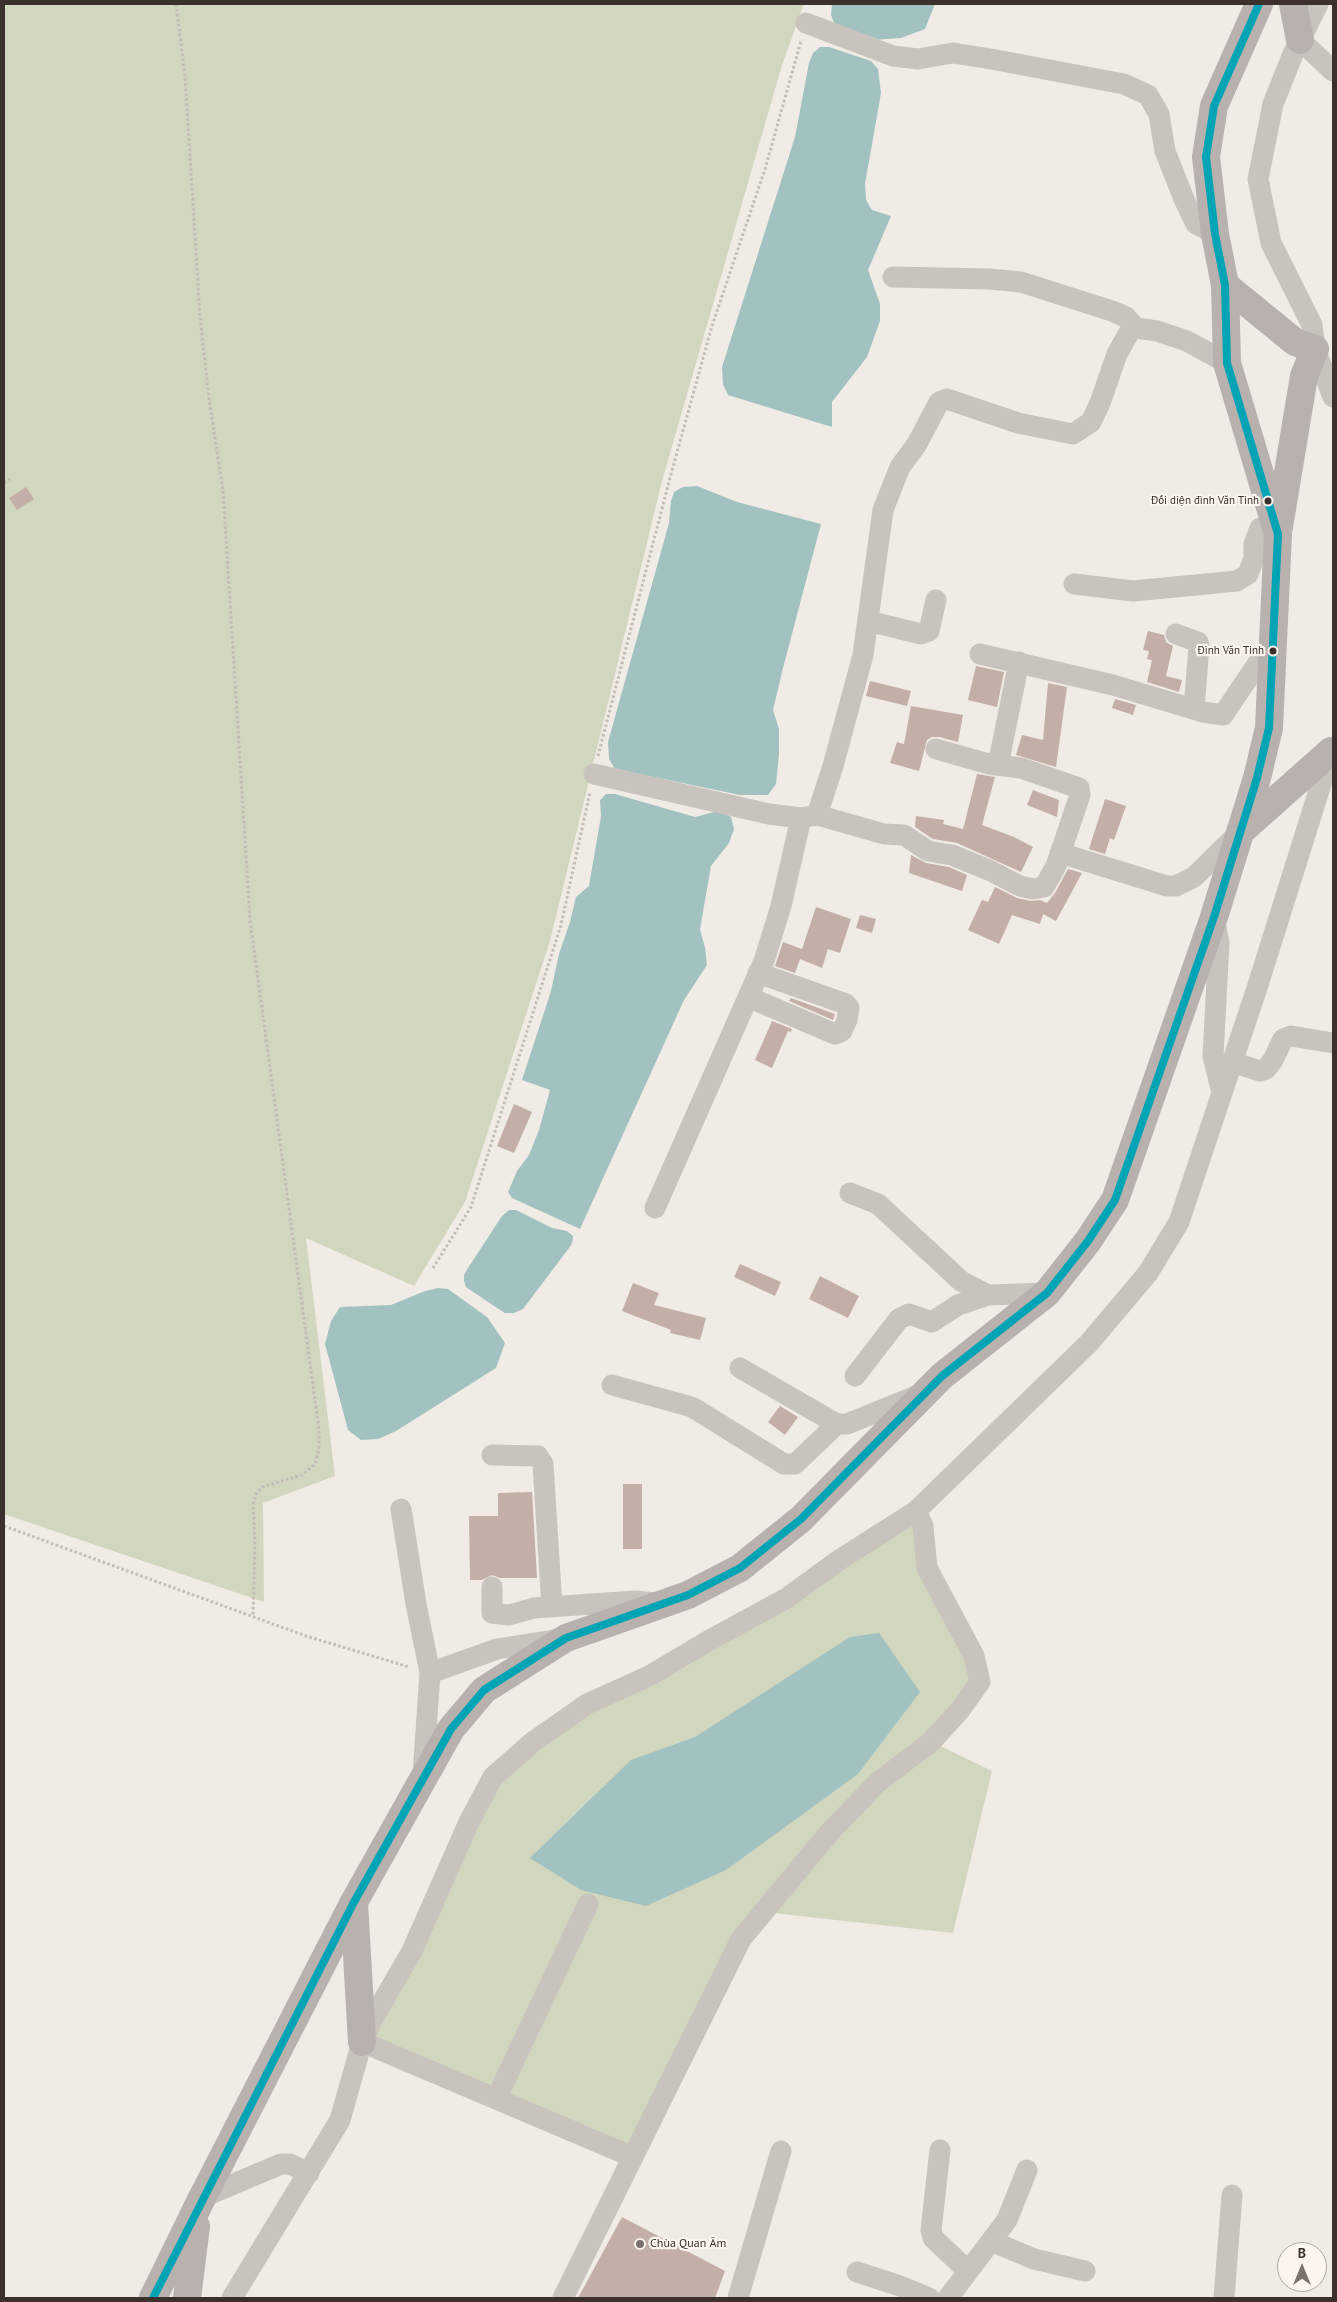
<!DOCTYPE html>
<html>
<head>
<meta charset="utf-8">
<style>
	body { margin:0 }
	#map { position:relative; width:1337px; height:2302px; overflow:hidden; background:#f0ebe5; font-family:"PT Sans",sans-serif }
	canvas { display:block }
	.frame { position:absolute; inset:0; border:5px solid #3b302b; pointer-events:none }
	.north { position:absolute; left:1277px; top:2242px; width:50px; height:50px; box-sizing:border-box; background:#fbf5ee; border:1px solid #aea6a0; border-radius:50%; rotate:0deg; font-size:14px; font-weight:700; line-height:20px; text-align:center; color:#3b302b }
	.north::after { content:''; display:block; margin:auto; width:18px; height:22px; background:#7a716c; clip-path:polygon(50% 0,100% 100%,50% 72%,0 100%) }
</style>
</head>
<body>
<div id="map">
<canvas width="1337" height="2302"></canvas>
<div class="frame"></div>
<div class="north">B</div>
</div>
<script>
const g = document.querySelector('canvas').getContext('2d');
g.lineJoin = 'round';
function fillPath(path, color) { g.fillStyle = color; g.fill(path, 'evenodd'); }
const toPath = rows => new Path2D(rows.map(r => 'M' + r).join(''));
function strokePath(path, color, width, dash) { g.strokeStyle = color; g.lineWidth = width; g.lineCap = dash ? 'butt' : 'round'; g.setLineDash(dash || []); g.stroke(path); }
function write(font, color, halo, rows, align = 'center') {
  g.font = font + ' "PT Sans",sans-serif'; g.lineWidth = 4.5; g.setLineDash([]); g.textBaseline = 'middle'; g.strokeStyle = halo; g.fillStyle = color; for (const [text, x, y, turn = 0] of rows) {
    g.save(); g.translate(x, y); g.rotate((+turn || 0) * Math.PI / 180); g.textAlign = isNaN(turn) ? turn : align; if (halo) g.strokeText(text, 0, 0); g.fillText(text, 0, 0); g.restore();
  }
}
const green = toPath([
	[4,4,804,4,782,65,662,481,550,941,465,1202,414,1286,306,1238,335,1476,263,1503,264,1602,4,1514],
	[916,1511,980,1682,932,1742,992,1771,953,1933,764,1912,633,2157,362,2042,493,1777,534,1741]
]);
const water = toPath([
	[832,4,935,4,925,29,901,38,873,40,835,25,831,15],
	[820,47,829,47,871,61,878,69,881,93,865,184,866,200,872,210,891,216,868,270,880,304,880,321,867,357,832,402,832,427,728,395,723,384,722,367,795,137,809,63,813,53],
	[697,486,737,502,821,524,783,668,773,710,779,729,779,754,776,784,768,795,740,795,615,769,609,759,608,742,669,523,671,501,674,492,683,487],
	[606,794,615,794,695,817,718,811,731,817,734,829,729,843,711,866,700,929,705,948,707,965,684,1000,580,1229,512,1198,508,1192,517,1171,529,1155,539,1130,550,1090,522,1080,551,991,559,954,570,922,576,897,589,886,601,816,600,800],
	[509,1210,516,1210,552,1228,567,1231,573,1236,572,1244,523,1309,514,1313,505,1313,494,1306,466,1287,464,1281,464,1275,468,1268,502,1216],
	[438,1288,448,1289,487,1317,505,1343,496,1368,396,1431,378,1439,361,1440,348,1430,325,1344,331,1321,340,1307,391,1305,425,1291],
	[879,1633,920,1692,858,1774,726,1870,646,1906,581,1890,530,1858,631,1760,695,1737,850,1637]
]);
const building = toPath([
	[26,487,34,499,17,510,9,498],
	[1148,631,1164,635,1166,642,1173,646,1166,676,1182,680,1179,692,1147,682,1152,660,1147,659,1149,651,1143,650],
	[976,666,1004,672,997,707,968,700],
	[870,681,911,691,907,706,866,696],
	[1048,683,1067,687,1056,767,1016,755,1022,735,1043,740],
	[1115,699,1136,705,1133,715,1112,708],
	[911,706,963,715,958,742,939,737,932,737,927,740,919,771,890,763,897,742,904,744],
	[977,774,995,777,982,825,1014,837,1033,847,1021,872,957,843,933,839,915,827,916,816,944,820,943,824,963,829],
	[1033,790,1059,800,1057,817,1027,805],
	[1105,799,1126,806,1114,840,1110,838,1105,854,1089,849],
	[911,855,926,863,949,867,967,875,962,891,909,873],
	[1068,869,1082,873,1056,921,1043,914,1040,924,1012,915,999,944,968,930,982,900,988,902,995,887,1017,898,1031,901,1040,900,1047,903,1055,893],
	[816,907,851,919,840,953,828,949,822,968,800,959,795,973,775,966,783,942,802,949],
	[860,915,876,919,872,933,856,928],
	[791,998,835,1014,833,1020,789,1001],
	[772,1021,792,1029,791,1032,788,1031,772,1068,755,1060],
	[514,1104,532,1112,514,1153,497,1146],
	[740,1264,781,1282,775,1296,734,1277],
	[820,1276,859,1296,848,1318,809,1299],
	[633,1283,659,1293,654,1305,706,1318,700,1340,670,1333,671,1330,622,1311],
	[780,1406,798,1417,785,1435,768,1422],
	[623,1484,642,1484,642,1549,623,1549],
	[532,1492,537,1578,500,1578,492,1575,482,1580,470,1580,469,1516,498,1516,498,1493],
	[622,2217,725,2271,715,2298,578,2298]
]);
const path = toPath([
	[176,4,185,76,200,317,209,399,223,490,250,920,319,1430,319,1449,315,1464,302,1475,262,1487,256,1494,253,1504,255,1544,253,1616],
	[4,483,11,478],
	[598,756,671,474,712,326,765,169,801,41],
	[433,1268,471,1207,561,925,590,792],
	[4,1526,306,1636,409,1667]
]);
const minor = toPath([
	[1318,4,1293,54,1273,104,1258,179,1271,243,1312,325,1315,349,1333,397],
	[806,23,893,56,918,59,953,53,991,59,1124,84,1148,95,1159,114,1165,151,1184,199,1196,224,1215,234],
	[1300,40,1333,71],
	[893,277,989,279,1021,282,1112,311,1126,317,1136,328],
	[1074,584,1133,591,1237,581,1248,574,1254,558,1254,544,1260,528,1267,526,1278,534],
	[868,621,921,634,929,631,936,600],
	[1176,634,1198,642,1199,646,1194,709],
	[980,654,1113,685,1203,712,1223,715,1273,641],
	[998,765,1019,662],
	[594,774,769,814,801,818,817,815,884,834,904,835,928,851,952,855,991,871,1020,886,1033,889,1044,887,1056,866,1080,795,1079,788,1021,768,989,764,936,749],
	[817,815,833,766,863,655,883,510,900,467,917,444,939,402,947,399,1018,423,1073,434,1091,422,1100,403,1117,354,1130,331,1136,328,1157,331,1187,341,1227,363],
	[1060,853,1167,886,1176,886,1194,877,1239,833],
	[1214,917,1219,943,1213,1056,1222,1093],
	[748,997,835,1034,842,1031,847,1020,849,1008,846,1004,758,973],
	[1232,1062,1260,1071,1266,1069,1273,1060,1283,1039,1291,1036,1333,1043],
	[850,1193,878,1204,961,1281,988,1295,1047,1293],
	[655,1208,764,961,781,906,801,818],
	[740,1368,837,1424,847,1424,921,1394],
	[855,1376,899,1319,909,1314,932,1322,958,1305,988,1295],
	[612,1385,692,1407,784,1464,795,1464,837,1424],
	[492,1455,538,1456,543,1464,552,1607],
	[401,1509,416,1604,430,1673,423,1775],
	[492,1587,492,1613,509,1615,534,1608,635,1601,656,1603],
	[430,1673,497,1649,560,1639],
	[362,2042,633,2157],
	[496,2099,588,1904],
	[940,2150,931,2230,933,2238,968,2271],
	[203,2197,281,2164,290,2164,309,2173],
	[991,2241,1034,2259,1085,2271],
	[857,2272,900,2286,929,2298],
	[232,2298,340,2120,362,2042,372,2020,412,1951,469,1822,493,1777,534,1741,587,1704,649,1676,708,1641,787,1598,839,1560,916,1511,1089,1343,1148,1273,1179,1222,1257,988,1332,749],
	[563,2298,741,1939,829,1833,877,1783,931,1742,960,1710,980,1682,974,1656,927,1568,923,1526,916,1511],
	[738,2298,781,2151],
	[948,2298,1007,2220,1027,2170],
	[1224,2298,1232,2195]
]);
const major = toPath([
	[1293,4,1300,40],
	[1225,285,1295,342,1315,349,1304,376,1279,527],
	[1240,832,1331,751],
	[354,1903,362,2042],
	[153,2298,199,2204,354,1902,451,1729,484,1690,566,1638,688,1595,740,1568,801,1519,942,1376,1047,1293,1088,1241,1115,1200,1214,917,1257,778,1269,728,1278,534,1227,363,1225,285,1215,234,1206,157,1214,106,1259,4],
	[187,2298,196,2226]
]);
const bus1 = toPath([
	[153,2298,354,1902,451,1729,484,1690,566,1638,688,1595,740,1568,801,1519,942,1376,1047,1293,1088,1241,1115,1200,1214,917,1257,778,1269,728,1278,534,1227,363,1225,285,1215,234,1206,157,1214,106,1259,4]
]);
const markers = [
	[1268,501,4.5,"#3b302b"],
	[1273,651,4.5,"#3b302b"],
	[640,2244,5,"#7a716c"]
];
const busNames = [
	["Đối diện đình Văn Tinh",1259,501],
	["Đình Văn Tinh",1264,651]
];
const poiNames = [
	["Chùa Quan Âm",650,2244]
];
fillPath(green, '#d1d6bf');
fillPath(water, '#a1c2c1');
fillPath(building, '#c3afa7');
strokePath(path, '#c2bbb6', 3, [2.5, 2.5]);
strokePath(minor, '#c9c3be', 21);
strokePath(major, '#b8b1ad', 28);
strokePath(bus1, '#00a4b4', 8);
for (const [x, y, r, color] of markers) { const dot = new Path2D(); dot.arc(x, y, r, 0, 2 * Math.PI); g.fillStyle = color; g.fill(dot); strokePath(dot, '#fbf5ee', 2); }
write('11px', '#3b302b', '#fbf5ee', busNames, 'right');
write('12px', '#3b302b', '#fbf5ee', poiNames, 'left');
</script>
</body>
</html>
